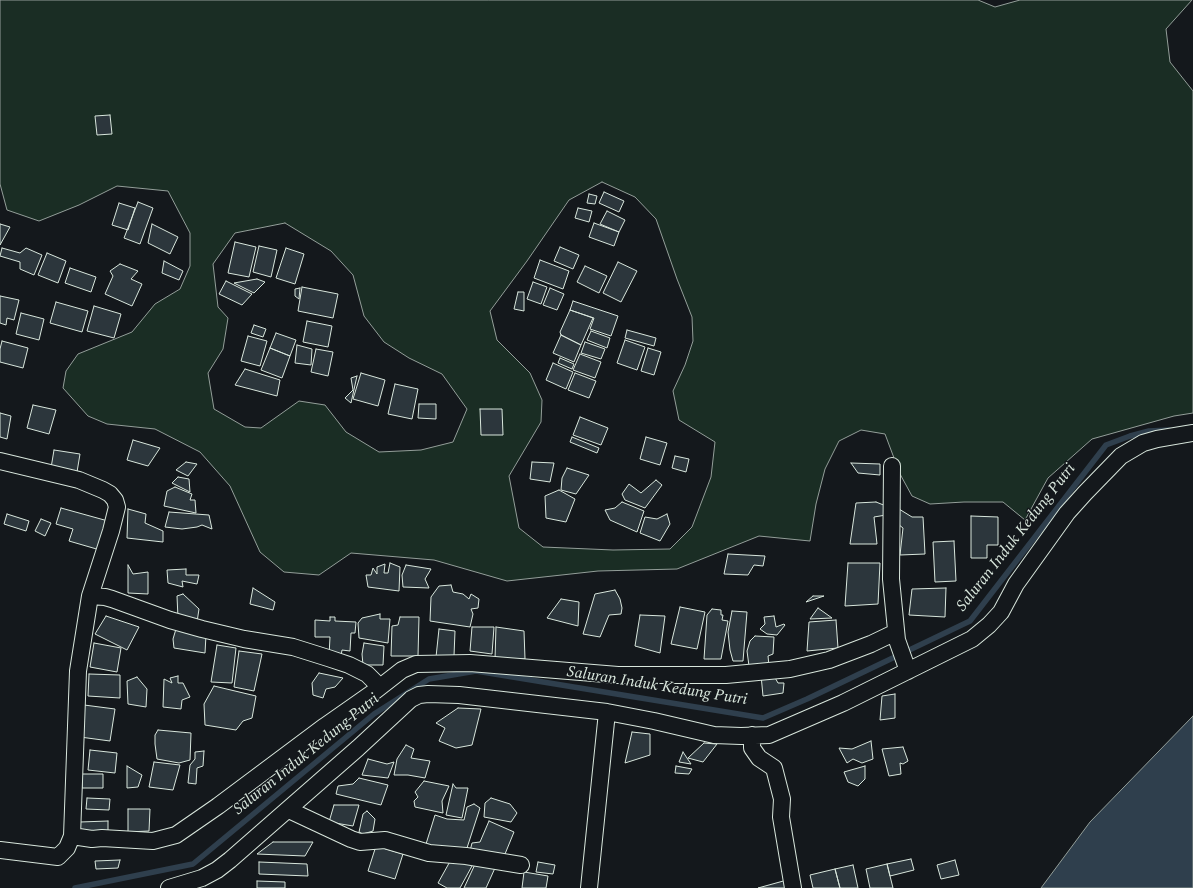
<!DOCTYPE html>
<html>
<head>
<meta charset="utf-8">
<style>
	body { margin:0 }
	canvas { display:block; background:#14181c }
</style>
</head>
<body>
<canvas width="1193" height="888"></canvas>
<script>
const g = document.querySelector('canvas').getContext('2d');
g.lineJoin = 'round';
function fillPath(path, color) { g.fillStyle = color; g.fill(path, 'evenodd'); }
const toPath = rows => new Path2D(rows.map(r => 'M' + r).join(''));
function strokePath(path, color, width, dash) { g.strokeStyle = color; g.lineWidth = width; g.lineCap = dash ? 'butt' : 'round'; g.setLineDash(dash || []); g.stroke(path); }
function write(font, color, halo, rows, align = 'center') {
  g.font = font + ' Spectral,serif'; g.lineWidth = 3; g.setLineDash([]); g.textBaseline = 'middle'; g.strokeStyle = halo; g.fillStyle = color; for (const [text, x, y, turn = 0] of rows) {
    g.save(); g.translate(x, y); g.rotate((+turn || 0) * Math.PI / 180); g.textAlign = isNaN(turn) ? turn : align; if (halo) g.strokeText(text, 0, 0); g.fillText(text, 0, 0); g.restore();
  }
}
const green = toPath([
	[0,0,978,0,995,7,1020,0,1192,0,1166,29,1170,62,1193,91,1193,413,1174,416,1092,439,1048,478,1025,520,1003,502,964,502,930,504,912,496,900,474,885,434,861,430,839,441,825,469,816,504,810,541,759,536,677,569,598,571,507,581,434,560,351,553,319,575,284,572,260,552,230,486,200,452,155,429,107,424,88,416,63,388,66,371,78,354,132,332,155,304,180,289,190,266,190,233,168,191,117,186,79,205,39,221,7,210,0,184,0,0],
	[602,182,635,197,656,219,677,279,692,317,693,341,685,365,673,391,679,420,715,442,711,477,692,527,670,549,613,550,543,547,519,528,509,476,541,422,542,400,530,373,497,340,490,311,527,261,569,200,602,182],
	[285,223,331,251,353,275,364,316,384,342,409,358,442,374,467,409,453,442,421,450,379,452,346,432,325,405,299,401,261,428,245,427,214,409,208,373,223,349,228,318,218,307,213,264,235,233,285,223]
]);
const water = toPath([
	[1193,716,1193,888,1041,888,1090,822,1193,716]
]);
const stream = toPath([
	[75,888,193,864,374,714,429,679,476,671,763,718,807,699,970,621,1106,445,1130,436,1149,431,1169,430]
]);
const building = toPath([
	[110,115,112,134,97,135,95,116,110,115],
	[604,192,624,201,619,212,599,203,604,192],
	[589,194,597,196,595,204,587,203,589,194],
	[138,202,153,208,140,244,124,238,138,202],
	[119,203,135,208,128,230,112,225,119,203],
	[578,208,592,211,589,222,575,218,578,208],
	[607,211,625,220,619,232,600,224,607,211],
	[594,223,619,232,614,246,589,237,594,223],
	[0,224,10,227,0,245,0,224],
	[152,224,178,237,170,254,148,243,152,224],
	[235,242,256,247,249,277,228,273,235,242],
	[259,246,277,250,271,277,253,272,259,246],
	[560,247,579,255,573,269,554,261,560,247],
	[2,248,20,253,26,248,42,255,34,275,20,269,20,262,0,256,2,248],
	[286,248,304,254,295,284,276,278,286,248],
	[47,253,66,261,58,283,38,275,47,253],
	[540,260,569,271,563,289,534,278,540,260],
	[164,261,183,271,179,280,162,273,164,261],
	[618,262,637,271,621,302,603,293,618,262],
	[120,264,138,271,131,279,142,284,132,306,105,294,113,276,110,271,120,264],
	[585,266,607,276,599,293,577,282,585,266],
	[70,268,96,277,91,292,65,283,70,268],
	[257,279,265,282,254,293,234,283,257,279],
	[226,281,252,294,242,305,219,294,226,281],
	[533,282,547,287,541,304,527,299,533,282],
	[302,287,338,294,333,318,298,311,302,287],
	[300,288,299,299,295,296,295,289,300,288],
	[550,288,564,294,557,310,543,305,550,288],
	[518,292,524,292,524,311,514,309,518,292],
	[0,296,19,300,14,320,7,318,6,325,0,323,0,296],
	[573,301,618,316,611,336,590,329,594,318,570,310,573,301],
	[56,302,88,311,82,332,50,323,56,302],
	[94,306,121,314,114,338,87,331,94,306],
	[570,310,593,318,581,345,561,335,560,332,570,310],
	[21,313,44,319,39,340,16,334,21,313],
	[307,321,332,326,328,347,303,342,307,321],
	[254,325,266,329,263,337,251,333,254,325],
	[627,330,656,338,654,346,625,338,627,330],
	[591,331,610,338,607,348,587,340,591,331],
	[276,333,296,340,290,356,270,348,276,333],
	[561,335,581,345,574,362,553,353,561,335],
	[248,336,267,341,260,366,241,361,248,336],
	[625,340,645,347,637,370,617,363,625,340],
	[2,341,28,348,23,368,0,362,0,349,2,341],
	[585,342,605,349,601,359,581,353,585,342],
	[297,345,312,349,311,365,295,363,297,345],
	[270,348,290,356,282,378,261,370,270,348],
	[648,348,661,352,654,375,641,371,648,348],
	[316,349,333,352,328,376,311,372,316,349],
	[580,354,601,362,595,378,573,370,580,354],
	[560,358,574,364,572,369,558,363,560,358],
	[553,363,573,372,566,389,546,380,553,363],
	[245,369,280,380,277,396,235,385,245,369],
	[361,373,385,380,378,406,353,399,361,373],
	[575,373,596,381,589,398,568,390,575,373],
	[357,376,351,403,345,398,353,390,351,378,357,376],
	[395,384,418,389,412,419,388,414,395,384],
	[419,404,436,404,436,419,418,418,419,404],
	[33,405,56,410,49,434,27,428,33,405],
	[480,409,502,409,503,435,481,435,480,409],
	[0,413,11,416,7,439,0,437,0,413],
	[580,417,608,428,601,445,573,435,580,417],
	[572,437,599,448,597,453,570,442,572,437],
	[646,437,667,443,660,465,640,459,646,437],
	[133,440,160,448,148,466,127,460,133,440],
	[54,450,80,454,77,472,51,468,54,450],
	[675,456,689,459,686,472,672,468,675,456],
	[186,462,197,464,188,476,176,470,186,462],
	[532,462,554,463,550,482,530,479,532,462],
	[851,463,880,464,880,475,858,473,851,463],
	[567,468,589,475,576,494,561,490,562,478,567,468],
	[178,477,189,479,190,492,172,483,178,477],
	[656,480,662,485,645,508,625,500,622,494,629,484,641,493,656,480],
	[175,487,192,494,190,500,195,500,196,513,164,506,167,491,175,487],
	[559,490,575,499,566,522,546,518,545,496,559,490],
	[622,502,644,511,637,532,610,520,605,510,615,508,622,502],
	[876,502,886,506,886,515,874,517,877,544,850,544,856,503,876,502],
	[61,508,108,521,100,550,69,541,73,529,56,524,61,508],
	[128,509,146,514,145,523,163,531,163,542,127,538,128,509],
	[899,509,912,517,923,517,925,554,900,555,903,528,894,521,899,509],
	[169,512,209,515,212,529,202,525,197,527,182,529,165,527,169,512],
	[7,514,29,521,26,531,4,524,7,514],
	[667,514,670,524,660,541,640,533,645,517,657,519,667,514],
	[971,516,998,517,998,545,987,545,987,558,971,558,971,516],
	[41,519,51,523,45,536,35,531,41,519],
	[954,541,956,581,935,582,933,542,954,541],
	[728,554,765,556,763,566,754,565,748,575,724,574,728,554],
	[390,563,400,567,399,591,368,587,366,575,371,575,373,568,377,574,377,567,385,564,384,573,388,573,390,563],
	[848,563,880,563,878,604,845,606,848,563],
	[128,565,133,574,148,572,148,594,128,593,128,565],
	[406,565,431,569,425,579,429,588,403,587,402,575,406,565],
	[186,569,186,575,199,575,197,584,182,581,183,587,168,583,167,570,186,569],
	[451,585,453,592,463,594,469,599,471,594,479,599,478,608,471,609,473,614,470,627,430,621,431,597,439,586,451,585],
	[253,588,275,602,273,610,250,604,253,588],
	[946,588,945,617,909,615,912,589,946,588],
	[615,590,620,599,622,608,621,614,609,615,600,637,583,634,595,594,615,590],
	[183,594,199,609,197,622,178,618,177,596,183,594],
	[813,596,824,596,806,602,813,596],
	[561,599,579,602,578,626,547,618,561,599],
	[680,607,705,612,697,649,671,644,680,607],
	[818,608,832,618,810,619,818,608],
	[712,609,721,610,721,615,723,615,722,620,728,621,721,659,704,659,707,615,712,609],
	[732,611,747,612,743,661,733,661,730,650,728,632,732,611],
	[380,614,380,619,390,619,388,643,359,638,358,623,362,618,380,614],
	[640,615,665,616,660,653,635,646,640,615],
	[106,616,139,627,127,650,95,634,106,616],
	[774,616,776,627,784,624,785,625,777,635,767,634,760,629,765,624,764,617,774,616],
	[330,617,335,617,335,621,356,622,355,633,351,633,350,651,342,650,341,656,329,656,330,637,315,637,315,620,330,621,330,617],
	[400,617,419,617,418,656,391,656,392,626,398,625,400,617],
	[836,620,838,648,807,651,809,622,836,620],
	[472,627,494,627,492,654,470,651,472,627],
	[496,627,524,631,525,659,495,659,496,627],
	[176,629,206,635,205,653,174,648,173,639,176,629],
	[439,629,455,631,454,656,436,657,439,629],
	[755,636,774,637,773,654,768,656,769,666,749,666,747,651,750,641,755,636],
	[94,643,121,648,117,672,90,667,94,643],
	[364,643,384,646,383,665,363,665,362,654,364,643],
	[217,645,236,648,232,683,211,682,217,645],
	[239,651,262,654,254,691,234,687,239,651],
	[319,673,343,678,335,687,326,689,323,698,313,695,312,683,319,673],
	[89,674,120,675,120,698,88,696,89,674],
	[773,674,778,683,784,683,783,693,763,696,761,675,773,674],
	[178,676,178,683,183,683,190,697,182,700,181,709,163,707,164,679,172,683,170,678,178,676],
	[137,677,147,689,146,707,128,704,127,681,137,677],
	[214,686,256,696,252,718,243,721,236,730,205,725,204,704,214,686],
	[895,694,895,718,880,720,882,696,895,694],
	[84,705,115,709,110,741,80,737,84,705],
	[458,708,481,709,472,745,456,748,439,741,445,728,436,723,458,708],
	[158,730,191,733,190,760,179,763,157,759,155,744,155,735,158,730],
	[632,732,650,734,650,755,625,763,632,732],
	[871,741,873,759,862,763,853,759,847,763,839,748,852,749,871,741],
	[704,743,717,744,703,762,688,758,704,743],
	[406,745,414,749,411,758,430,761,425,778,408,775,394,775,397,759,406,745],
	[903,747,908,761,903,764,900,763,901,774,889,776,882,749,903,747],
	[90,750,117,753,115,773,88,770,90,750],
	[204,751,203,766,197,768,196,784,188,783,190,765,195,759,195,752,204,751],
	[683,752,691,764,679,762,683,752],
	[368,759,387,764,394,762,388,778,362,775,368,759],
	[154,762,180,765,173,790,149,787,154,762],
	[127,766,142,775,138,787,127,788,127,766],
	[676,766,692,769,689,774,675,773,676,766],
	[865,766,865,779,858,786,848,782,844,772,865,766],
	[82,774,103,774,103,788,82,788,82,774],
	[359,778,388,785,381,805,336,794,338,786,353,784,359,778],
	[424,781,449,786,442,801,443,813,415,807,414,801,418,797,415,792,424,781],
	[453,784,456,788,468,788,462,818,446,815,453,784],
	[87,798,110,799,109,810,86,809,87,798],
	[491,798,510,804,517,813,511,822,484,817,485,803,491,798],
	[474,804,480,808,465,854,430,850,426,844,435,815,447,819,464,820,467,807,474,804],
	[334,805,359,805,353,826,329,822,334,805],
	[128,809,150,809,149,831,128,832,128,809],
	[367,811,375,819,373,831,363,834,359,832,363,814,367,811],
	[108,821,108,831,80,833,80,822,108,821],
	[489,821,514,832,505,854,470,851,472,843,480,842,489,821],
	[273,842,313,842,305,856,257,854,273,842],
	[376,846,403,854,395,879,368,871,376,846],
	[453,856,472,866,460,888,447,888,438,883,453,856],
	[911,859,914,870,890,876,887,864,911,859],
	[120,860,118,868,96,869,95,861,120,860],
	[477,860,495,868,486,888,464,888,477,860],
	[955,860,959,875,941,879,937,865,955,860],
	[259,862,307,864,308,876,259,874,259,862],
	[538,862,555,865,553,874,536,872,538,862],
	[887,864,893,888,870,888,866,869,887,864],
	[853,865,858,888,840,888,835,869,853,865],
	[835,869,840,888,813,888,810,875,835,869],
	[524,872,548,876,546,888,522,888,524,872],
	[787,880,789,888,758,888,787,880],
	[257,881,285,882,285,888,257,888,257,881]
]);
const street = toPath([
	[0,461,79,480,103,490,110,494,115,500,117,507,111,531,90,596,78,671,72,836,67,848,58,857,0,850],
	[892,466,891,579,897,640,908,671],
	[90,596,105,597,112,599,170,620,202,629,244,639,293,647,328,658,349,665,367,674,380,687],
	[752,735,752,748,759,758,774,768,782,799,781,817,793,888],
	[289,810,351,839,360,842,385,840,429,853,466,856,521,865],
	[72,836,92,839,102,838,153,841,176,835,218,806,325,726,375,691,402,670,416,664,470,663,618,675,726,675,790,669,829,660,871,644,896,632],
	[169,888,202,878,217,870,230,860,358,748,411,699,419,695,428,694,459,695,607,712,654,721,714,735,741,736,769,735,843,703,972,639,989,625,1001,612,1016,584,1067,513,1085,493,1121,456,1143,443,1157,439,1193,433],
	[589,888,607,712]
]);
const waterNames = [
	["Saluran Induk Kedung Putri",1017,538,-52],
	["Saluran Induk Kedung Putri",657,687,9],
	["Saluran Induk Kedung Putri",307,755,-39]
];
fillPath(green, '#1a2d24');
strokePath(green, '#939e99', 1);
fillPath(water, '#2f3f4d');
strokePath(water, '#939e99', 1);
strokePath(stream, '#2f3f4d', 5.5);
fillPath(building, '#2c363c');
strokePath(building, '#d8e6dc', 1);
strokePath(street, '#d8e6dc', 18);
strokePath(street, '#14181c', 16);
write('italic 16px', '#d8e6dc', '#14181c', waterNames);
</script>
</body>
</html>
